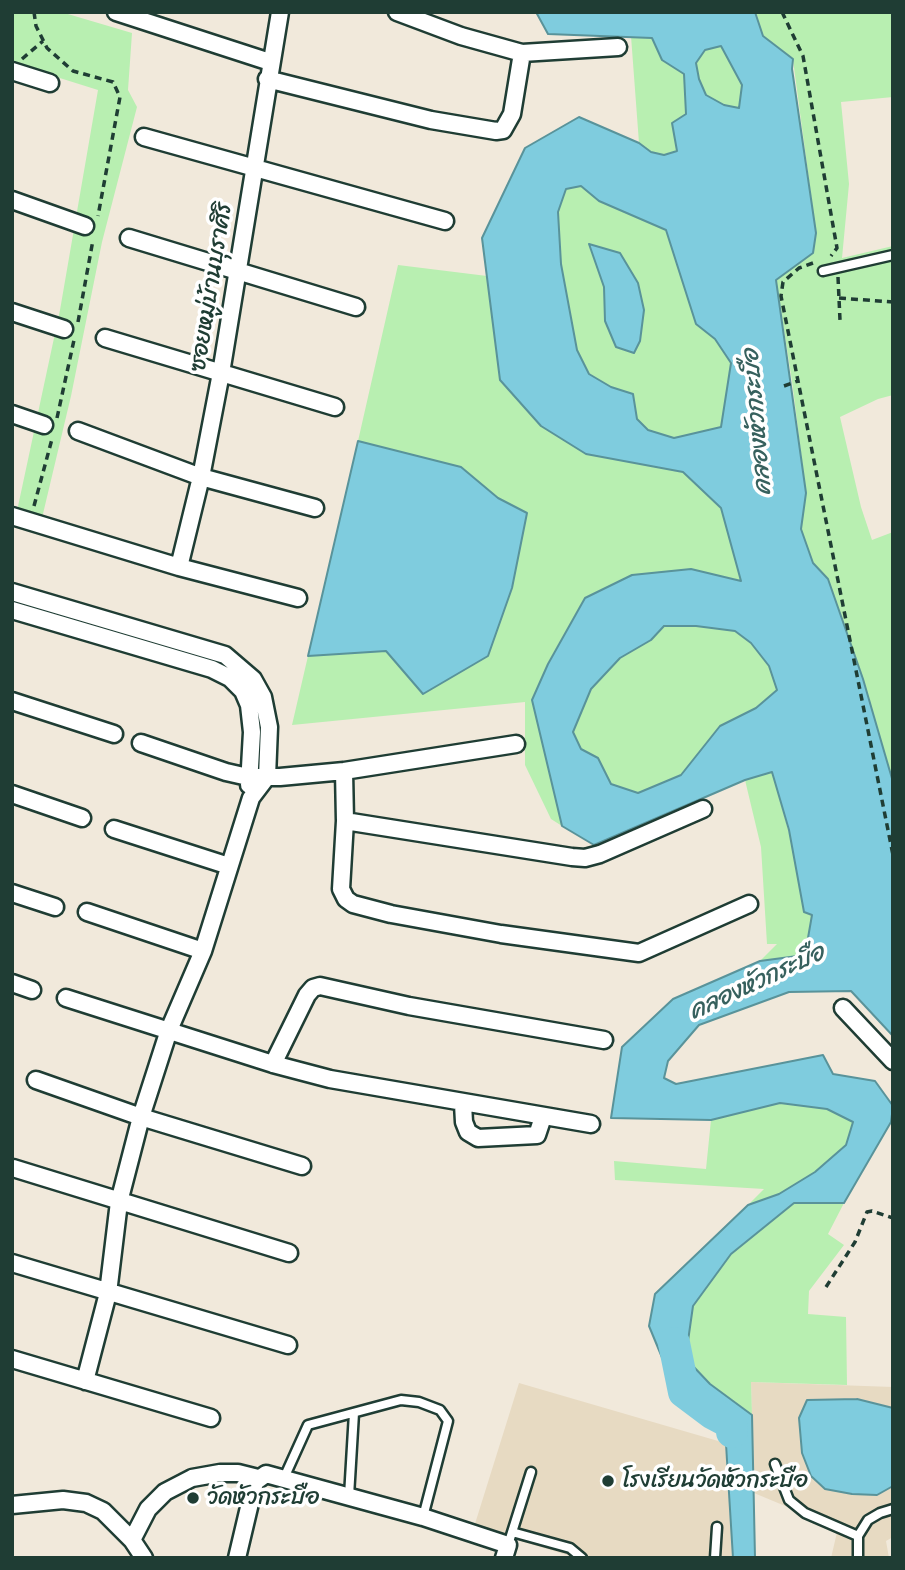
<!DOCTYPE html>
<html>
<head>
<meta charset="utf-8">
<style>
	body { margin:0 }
	#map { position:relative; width:905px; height:1570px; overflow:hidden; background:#f1e9db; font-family:Sriracha,sans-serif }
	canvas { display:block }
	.frame { position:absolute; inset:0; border:14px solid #1f3d34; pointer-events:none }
</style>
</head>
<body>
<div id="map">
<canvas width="905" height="1570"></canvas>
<div class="frame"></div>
</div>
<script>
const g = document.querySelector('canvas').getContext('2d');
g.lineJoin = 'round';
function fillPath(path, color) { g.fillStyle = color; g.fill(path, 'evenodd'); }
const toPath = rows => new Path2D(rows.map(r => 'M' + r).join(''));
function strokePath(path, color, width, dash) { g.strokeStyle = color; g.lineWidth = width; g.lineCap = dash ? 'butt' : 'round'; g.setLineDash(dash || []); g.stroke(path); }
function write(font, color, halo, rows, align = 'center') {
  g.font = font + ' Sriracha,"Playpen Sans Thai",sans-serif'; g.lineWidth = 7; g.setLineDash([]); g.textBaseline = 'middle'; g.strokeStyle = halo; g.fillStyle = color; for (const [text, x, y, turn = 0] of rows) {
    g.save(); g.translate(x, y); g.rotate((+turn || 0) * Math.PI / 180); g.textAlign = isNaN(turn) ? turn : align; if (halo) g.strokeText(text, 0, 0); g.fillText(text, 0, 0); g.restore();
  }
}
const built = toPath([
	[751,1382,893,1387,893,1537,886,1541,889,1558,831,1558,838,1528,754,1493],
	[519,1383,725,1443,733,1558,577,1558,474,1527]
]);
const green = toPath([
	[12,12,61,12,132,33,128,90,137,107,102,242,71,396,42,518,17,511,60,310,98,90,12,63],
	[756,12,893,12,893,97,841,102,849,184,842,258,893,246,893,395,878,399,840,417,861,507,872,540,893,532,893,782,863,679,828,580,813,563,801,529,806,493,792,381,776,280,813,253,816,233,793,60,763,36],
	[631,36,653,38,662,60,684,74,686,114,673,123,677,151,664,155,651,152,639,143],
	[721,46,742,85,739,108,724,105,706,95,699,79,696,63,705,50],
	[581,185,599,201,666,230,696,324,715,339,731,363,721,427,674,438,648,430,637,419,633,394,611,387,590,374,577,350,561,264,558,212,566,189],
	[589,245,634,353,616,347,605,321,604,287],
	[398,265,487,276,500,380,541,426,586,454,683,472,721,508,741,582,691,569,584,599,548,663,532,700,562,826,551,819,525,765,525,702,292,725,308,656,386,651,526,513,498,498,461,467,358,441],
	[664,626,696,626,735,631,751,643,769,666,777,690,756,708,720,726,681,775,638,793,611,784,598,758,581,749,573,732,591,689,620,658,651,640],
	[772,772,812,915,805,955,760,961,777,944,767,944,761,847,745,780],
	[780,1103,827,1109,853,1122,846,1145,815,1172,779,1194,748,1205,764,1189,615,1180,614,1161,706,1169,711,1120],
	[794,1202,844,1203,828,1234,844,1245,809,1291,808,1314,846,1317,847,1385,751,1382,752,1415,710,1384,692,1365,688,1341,693,1306,731,1254]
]);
const water = toPath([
	[536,12,755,12,763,36,793,59,792,69,816,233,813,253,776,280,806,493,801,529,813,563,828,579,863,679,893,782,893,1036,851,991,789,992,699,1025,668,1061,664,1078,676,1084,823,1055,833,1074,875,1081,893,1106,891,1122,844,1203,794,1203,731,1254,693,1306,688,1341,692,1365,710,1384,752,1415,755,1558,733,1558,725,1428,668,1372,649,1326,655,1294,748,1205,779,1194,815,1172,846,1145,853,1122,827,1109,780,1103,711,1120,611,1118,622,1047,673,999,760,961,805,955,812,915,804,912,789,830,772,772,745,780,594,845,562,826,532,700,548,664,585,598,632,575,691,569,741,581,721,508,683,472,586,454,541,426,500,380,482,238,525,148,579,117,639,143,651,152,664,155,677,151,672,123,686,114,684,74,662,60,652,38,548,34,536,12],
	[721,46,742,85,739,108,724,105,706,95,699,79,696,63,705,50,721,46],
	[581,186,599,201,666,230,696,324,715,339,731,363,721,427,674,438,648,430,637,419,633,394,611,387,589,374,577,350,561,264,558,212,566,189,581,186],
	[664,626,696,626,735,631,751,643,769,666,777,690,756,708,720,726,681,775,638,793,611,784,598,758,581,749,573,732,591,689,620,658,651,640,664,626],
	[589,244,620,253,638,283,644,310,640,341,634,353,616,347,605,321,604,287,589,244],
	[358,441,461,467,498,498,527,513,512,588,488,656,423,694,386,651,308,656,358,441],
	[857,1399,893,1408,893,1486,877,1495,852,1494,825,1489,811,1476,802,1453,799,1418,807,1400,857,1399]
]);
const river = toPath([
	[674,1343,684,1392,712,1413,731,1423,732,1432]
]);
const path = toPath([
	[34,12,36,26,47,48,73,71,113,82,120,97,98,216],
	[782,12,803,56,837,248,831,256],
	[22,59,43,41],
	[813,263,799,268,783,282,781,296,893,855],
	[838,277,840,320],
	[839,298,893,302],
	[78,322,93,240],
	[784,386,798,381],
	[57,418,74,340],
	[34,506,52,439],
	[826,1287,855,1242,867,1212,872,1211,893,1218]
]);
const lane = toPath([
	[823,271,893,255],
	[775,1464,789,1500,805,1513,858,1536],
	[284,1478,308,1425,401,1400,419,1402,440,1410,448,1421,423,1517],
	[349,1496,354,1413],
	[512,1532,570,1548,582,1558],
	[508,1545,531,1472],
	[715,1558,717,1527],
	[858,1558,858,1536,868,1520,880,1513,893,1509]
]);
const street = toPath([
	[116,12,270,62],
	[397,12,461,36,522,53,618,47],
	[12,71,50,83],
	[267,79,431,120,496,131,503,130,512,114,522,53],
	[144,137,445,221],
	[12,200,85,226],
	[129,238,356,307],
	[12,312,64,329],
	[105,338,335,407],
	[12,414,44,425],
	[78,431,201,477,315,508],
	[12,516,179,567,298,598],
	[179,567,201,477,221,373,280,12],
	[12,592,225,655,253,679,263,697,269,727,267,777,251,798,203,951,169,1030,141,1117,119,1202,108,1293,85,1381],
	[12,610,212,669,230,678,243,691,249,705,252,732,249,785],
	[12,701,114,734],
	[141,743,226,772,248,777,280,777,344,771,516,744],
	[344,771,345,821,341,889,346,899,353,904,391,914,501,934,639,953,749,904],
	[12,794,82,818],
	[345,821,572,857,585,858,600,854,703,809],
	[114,829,229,866],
	[12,893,55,907],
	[87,912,203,951],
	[12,983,32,990],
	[66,998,273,1064,330,1079,591,1124],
	[843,1008,893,1061],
	[273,1064,307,995,313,988,320,986,409,1006,604,1040],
	[36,1080,141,1117,302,1166],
	[463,1104,464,1122,468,1132,478,1138,537,1135,543,1117],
	[13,1168,289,1253],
	[12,1263,288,1345],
	[12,1359,211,1418],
	[12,1505,63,1500,86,1503,103,1511,132,1540,144,1558],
	[132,1540,148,1509,165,1492,192,1478,220,1473,238,1473,258,1478],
	[237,1558,255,1482,266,1474,423,1517,508,1545,504,1558]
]);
const markers = [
	[608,1481,7,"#1f3d34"],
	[193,1498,7,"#1f3d34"]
];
const streetNames = [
	["ซอยหมู่บ้านบุราศิริ",212,287,-81]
];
const poiNames = [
	["โรงเรียนวัดหัวกระบือ",622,1481],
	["วัดหัวกระบือ",207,1498]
];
const waterNames = [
	["คลองหัวกระบือ",758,422,-95],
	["คลองหัวกระบือ",757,983,-25]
];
fillPath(built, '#e7dac2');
fillPath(green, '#b8efb1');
fillPath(water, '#7fccde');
strokePath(water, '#59939a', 2);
strokePath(river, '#7fccde', 32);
strokePath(lane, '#1f3d34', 13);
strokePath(street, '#1f3d34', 21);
strokePath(path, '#1f3d34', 3.5, [7, 5]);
strokePath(lane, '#fff', 8);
strokePath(street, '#fff', 16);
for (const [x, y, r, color] of markers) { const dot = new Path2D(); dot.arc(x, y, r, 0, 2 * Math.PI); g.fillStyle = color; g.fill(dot); strokePath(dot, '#fff', 2.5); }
write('23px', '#1f3d34', '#fff', streetNames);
write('23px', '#1f3d34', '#fff', poiNames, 'left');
write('italic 24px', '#37615e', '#fff', waterNames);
</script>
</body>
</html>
